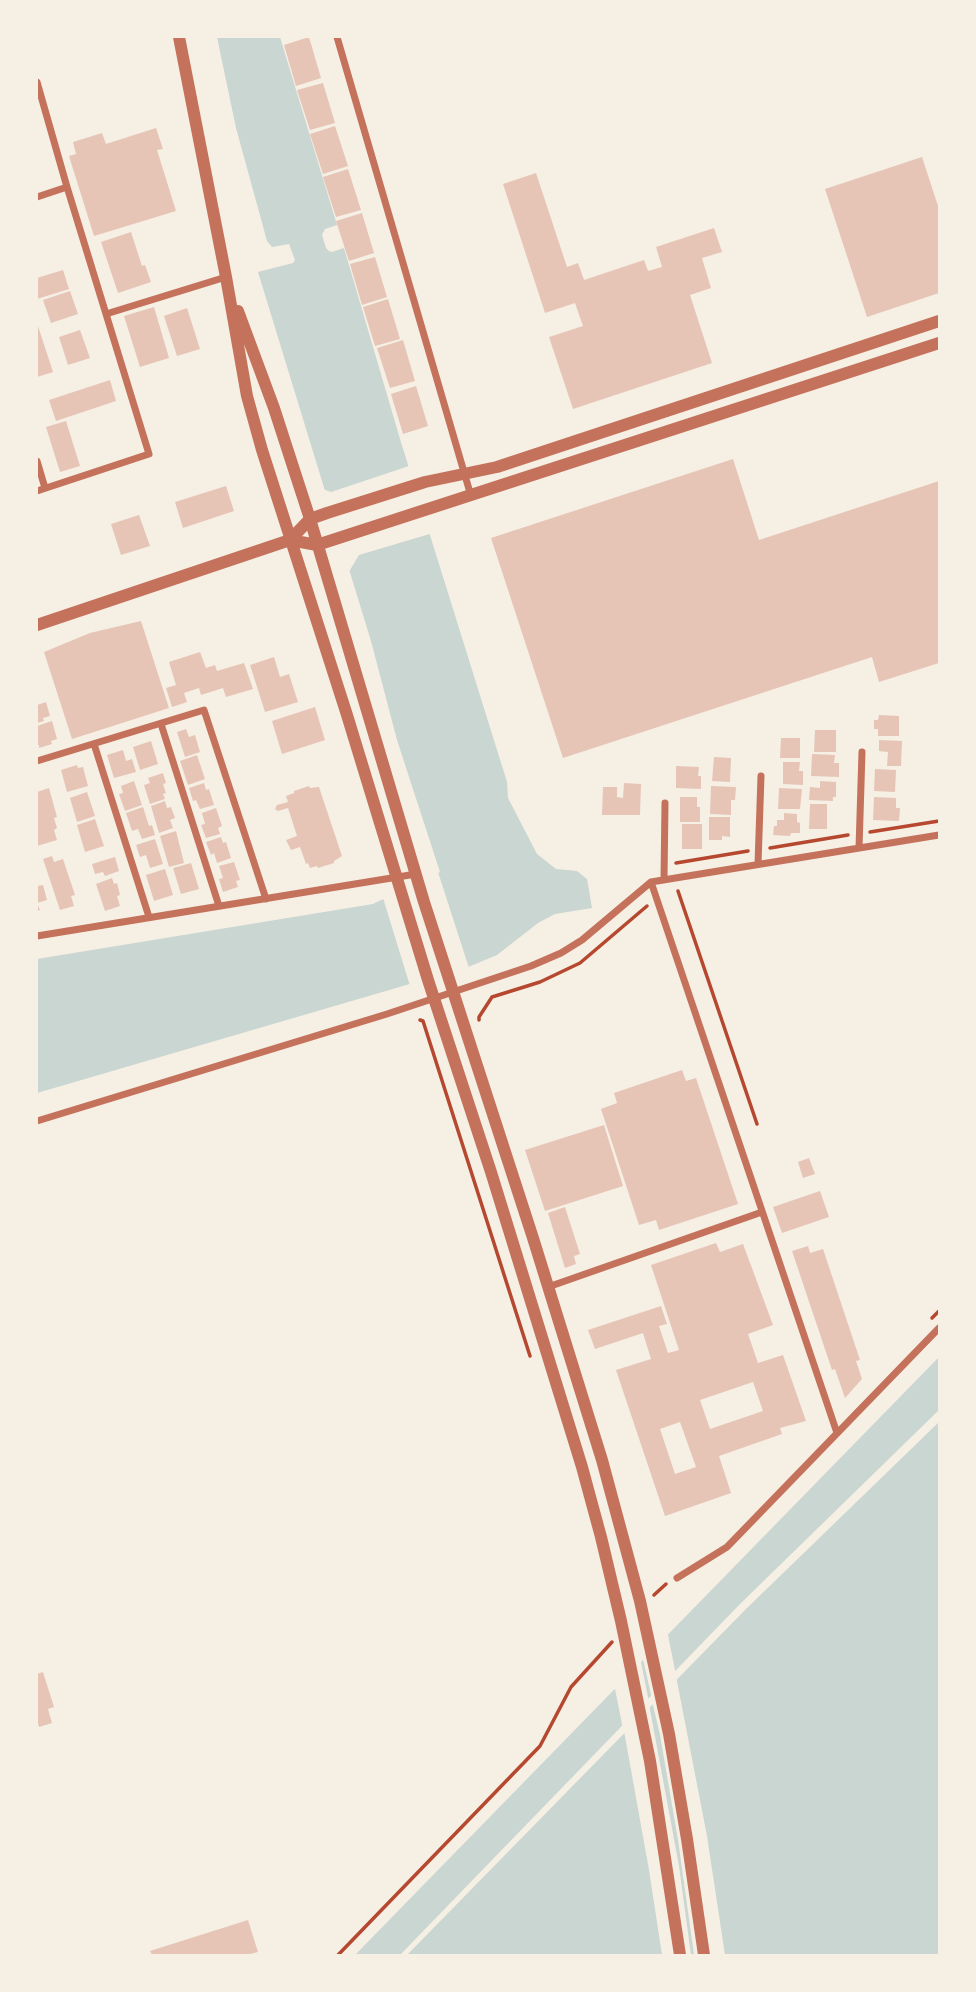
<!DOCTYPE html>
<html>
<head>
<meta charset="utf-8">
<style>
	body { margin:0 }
	#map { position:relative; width:976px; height:1992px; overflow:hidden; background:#f6efe4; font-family:Arial,sans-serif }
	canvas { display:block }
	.frame { position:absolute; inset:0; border:38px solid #f6efe4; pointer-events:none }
</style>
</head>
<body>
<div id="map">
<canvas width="976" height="1992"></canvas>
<div class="frame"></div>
</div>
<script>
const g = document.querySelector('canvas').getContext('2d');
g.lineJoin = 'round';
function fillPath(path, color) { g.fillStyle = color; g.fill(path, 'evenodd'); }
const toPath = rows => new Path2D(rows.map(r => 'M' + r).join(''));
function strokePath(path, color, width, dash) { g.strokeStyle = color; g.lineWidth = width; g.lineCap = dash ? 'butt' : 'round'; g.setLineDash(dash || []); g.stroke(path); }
const water = toPath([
	[217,37,280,37,337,225,325,229,322,235,326,248,329,251,332,252,344,248,400,439,507,782,508,798,537,854,556,869,577,871,587,879,592,908,555,914,538,923,497,955,468,967,37,1093,37,959,373,904,440,872,397,740,371,641,258,272,293,263,295,260,289,244,272,247,267,241,236,128],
	[939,1357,939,1410,740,1604,400,1955,355,1955],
	[939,1422,939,1955,407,1955,746,1609]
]);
const pier = toPath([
	[412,465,433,533,359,555,347,575,320,488,331,492],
	[438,872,469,968,410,986,383,898],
	[667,1630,676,1675,652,1699,642,1655],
	[640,1657,649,1702,623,1729,614,1684],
	[676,1676,707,1836,725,1955,694,1955,678,1840,660,1735,652,1701],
	[649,1704,679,1866,691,1955,662,1955,649,1870,624,1731]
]);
const building = toPath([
	[309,37,321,78,296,86,284,45],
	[323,83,335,123,310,130,297,90],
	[335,126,348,166,323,174,310,134],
	[156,128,163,149,157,150,176,211,94,236,69,156,76,154,73,142,102,133,106,144],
	[922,157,939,209,939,293,867,317,825,189],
	[348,169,361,210,336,217,323,177],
	[536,173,567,267,578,263,584,280,644,260,648,271,662,267,656,247,714,228,722,252,702,258,711,288,690,295,712,363,573,409,549,337,583,326,575,303,545,313,503,184],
	[362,213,374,253,349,261,336,221],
	[131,232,142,266,145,265,151,282,118,293,101,242],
	[375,257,387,297,362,305,350,264],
	[63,270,69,289,37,299,37,278],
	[70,291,78,314,51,323,43,300],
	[388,299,400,339,375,346,363,307],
	[154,307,169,358,140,367,124,316],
	[187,308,200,349,177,356,164,316],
	[37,323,53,372,37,377],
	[80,330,90,358,68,365,59,337],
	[403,340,415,381,390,388,377,348],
	[110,380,116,401,56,421,49,400],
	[416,386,428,426,403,434,391,394],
	[66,421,80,466,60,472,46,427],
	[733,459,759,540,939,481,939,663,879,682,872,657,563,758,491,538],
	[226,486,234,511,183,528,175,502],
	[139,515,150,546,121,555,111,524],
	[141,621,169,708,72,739,44,652,90,633],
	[200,652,206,668,215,665,217,671,244,663,253,689,226,697,223,688,201,695,199,688,184,693,187,702,172,707,166,688,176,685,169,662],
	[274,657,280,677,289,674,298,702,265,712,250,665],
	[46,702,50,716,43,718,44,721,37,723,37,705],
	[315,707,325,740,282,754,272,721],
	[879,715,899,716,899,736,878,736,878,729,874,729,874,720,878,720],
	[52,721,57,739,51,741,52,744,39,748,39,745,37,745,37,726],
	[186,729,189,737,195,735,200,752,185,757,177,732],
	[815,730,836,730,836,752,814,752],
	[781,738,800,738,800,758,780,758],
	[879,740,902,741,901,766,887,766,888,752,879,751],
	[151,741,158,764,140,770,133,747],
	[123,750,126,761,132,759,136,772,114,778,107,755],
	[812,754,835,755,834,763,839,763,839,777,811,776],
	[197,755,205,779,188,785,180,761],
	[714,757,731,758,730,782,712,781],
	[783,762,800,762,799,771,803,771,803,785,783,784],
	[77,765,78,768,83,767,88,786,67,792,61,770],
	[676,766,699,767,698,776,701,776,701,789,676,788],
	[875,769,896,770,895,792,874,791],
	[163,773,166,783,163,784,166,793,163,794,165,799,150,804,144,785,150,783,148,778],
	[134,781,142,805,125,811,119,794,123,793,121,786],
	[820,781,836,782,836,797,833,797,833,801,809,800,810,787,820,788],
	[204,783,206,790,209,789,214,805,200,809,196,800,193,801,189,788],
	[624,783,641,784,640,815,602,815,603,787,617,787,617,797,623,798],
	[309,786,310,788,319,787,342,856,334,861,334,863,318,868,317,866,310,868,308,863,306,864,300,847,291,850,286,840,297,836,288,808,278,811,275,809,277,805,288,802,286,796,294,793,294,791],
	[711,786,736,787,735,800,731,800,731,815,710,814],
	[49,788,57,817,54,818,57,828,54,830,57,840,37,846,37,792],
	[779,788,802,789,800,809,778,809],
	[87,792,95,816,77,822,70,798],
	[680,797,697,797,697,807,700,807,700,822,680,822],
	[874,797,896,798,896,808,900,808,899,821,873,820],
	[165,801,167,808,171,807,175,818,170,820,173,828,159,833,151,806],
	[810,804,827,804,827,829,809,829],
	[143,807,149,826,152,825,155,835,142,839,138,829,132,831,126,813],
	[216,808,222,826,218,828,220,834,206,838,201,825,205,824,202,813],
	[784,813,797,814,797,822,800,823,800,833,791,833,790,836,773,835,774,826,777,826,777,820,784,820],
	[709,817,730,817,730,837,722,836,722,840,709,840],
	[95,819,104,846,85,852,77,825],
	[682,824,702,824,702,849,682,849],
	[176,831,184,863,169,867,160,836],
	[221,837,223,843,226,842,231,858,217,863,214,853,211,855,206,842],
	[155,839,163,864,150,868,146,855,140,857,136,845],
	[52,856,54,862,63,859,75,895,71,896,74,906,60,910,43,859],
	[115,857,119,871,105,876,103,872,95,874,92,864],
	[234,862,240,880,236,881,238,887,223,892,219,879,223,878,219,866],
	[191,863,199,889,181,894,173,868],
	[165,869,173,895,154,901,146,875],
	[112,878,114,884,117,883,120,895,117,896,120,906,105,911,96,884],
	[43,885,47,900,37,903,40,910,37,911,37,886],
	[682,1070,686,1081,696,1078,738,1204,659,1230,656,1220,639,1225,601,1109,617,1103,614,1093],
	[604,1125,623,1186,545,1211,525,1150],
	[809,1158,815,1174,803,1178,798,1162],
	[820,1191,829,1217,782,1233,773,1207],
	[565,1207,580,1254,574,1256,576,1264,565,1268,548,1213],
	[716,1243,720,1252,743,1244,773,1325,748,1334,758,1363,783,1355,806,1421,780,1428,782,1434,719,1456,731,1493,665,1516,616,1370,651,1359,643,1333,595,1349,588,1330,661,1306,667,1324,659,1326,668,1353,679,1350,651,1265],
	[753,1382,763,1411,710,1429,700,1400],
	[680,1422,696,1467,675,1474,660,1429],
	[808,1246,810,1253,823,1249,860,1360,856,1361,862,1379,845,1398,835,1369,832,1370,792,1251],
	[43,1672,54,1707,48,1709,52,1723,39,1727,37,1719,37,1674],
	[248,1920,258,1952,246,1955,152,1955,150,1951]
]);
const path = toPath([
	[870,832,939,821],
	[770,848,848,835],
	[676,863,748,851],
	[678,891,757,1124],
	[420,1020,423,1021,530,1356],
	[479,1020,479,1017,492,997,540,982,580,963,647,906],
	[932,1318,939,1311],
	[654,1595,666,1584],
	[338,1955,540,1746,571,1687,612,1642]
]);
const minor = toPath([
	[337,37,471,496],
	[37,82,67,187,149,454,37,491],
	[37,197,67,187],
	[106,314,226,277],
	[37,461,45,488],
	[161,724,219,906],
	[94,744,149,917],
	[37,761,204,710,266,899],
	[859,848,862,752],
	[758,864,761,776],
	[664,880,665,803],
	[651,882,837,1433],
	[37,936,416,874],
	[37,1121,387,1014,531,966,561,953,582,940,651,882,939,835],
	[548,1287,762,1212],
	[677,1578,727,1547,939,1328]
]);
const tertiary = toPath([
	[179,37,226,277,247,396,262,450,347,715,428,980,491,1172,582,1467,601,1537,621,1621,650,1761,680,1955],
	[238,311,274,408,310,519,424,902,533,1238,602,1460,640,1601,669,1734,687,1839,704,1955],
	[290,540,310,519,327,513,425,482,497,467,939,321],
	[37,625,290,540,317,545,939,343]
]);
fillPath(water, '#c9d6d2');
fillPath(pier, '#f6efe4');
fillPath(building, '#e6c5b7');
strokePath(path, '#b5482f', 3.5);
strokePath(minor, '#c5725c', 7);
strokePath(tertiary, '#c5725c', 12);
</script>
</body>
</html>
